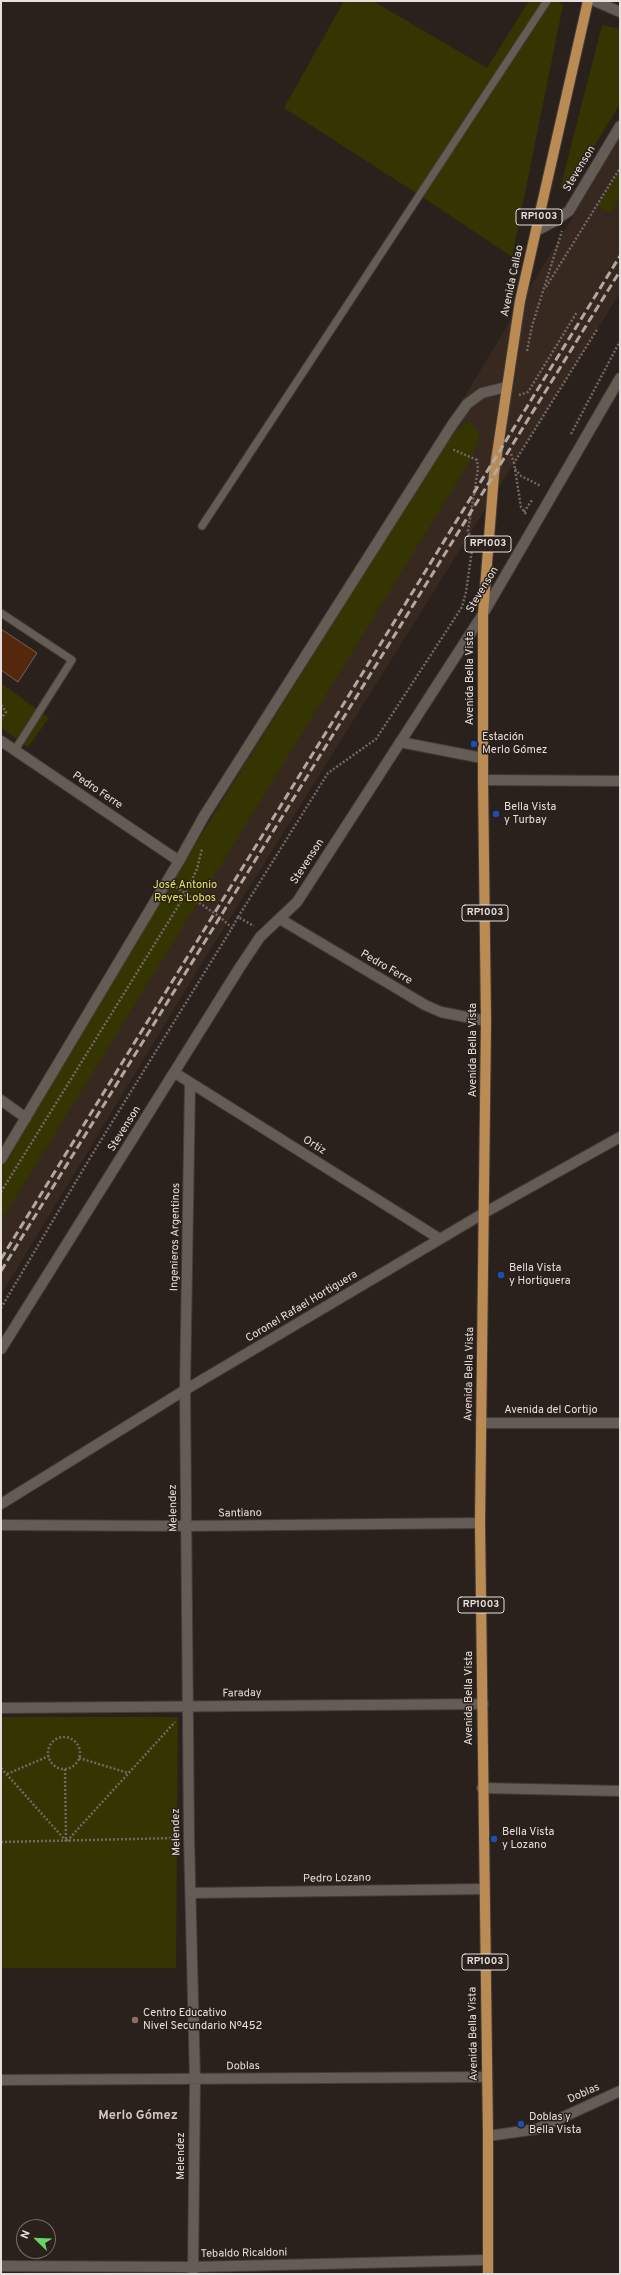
<!DOCTYPE html>
<html>
<head>
<meta charset="utf-8">
<style>
	body { margin:0 }
	#map { position:relative; width:621px; height:2275px; overflow:hidden; background:#2a211c; font-family:Overpass,sans-serif }
	canvas { display:block }
	.frame { position:absolute; inset:0; border:2px solid #e6dfdc; pointer-events:none }
	.north { position:absolute; left:16px; top:2219px; width:40px; height:40px; box-sizing:border-box; background:#2a211c; border:1px solid #756d69; border-radius:50%; rotate:293deg; font-size:11px; font-weight:700; line-height:16px; text-align:center; color:#e6dfdc }
	.north::after { content:''; display:block; margin:auto; width:14px; height:18px; background:#67d466; clip-path:polygon(50% 0,100% 100%,50% 72%,0 100%) }
</style>
</head>
<body>
<div id="map">
<canvas width="621" height="2275"></canvas>
<div class="frame"></div>
<div class="north">N</div>
</div>
<script>
const g = document.querySelector('canvas').getContext('2d');
g.lineJoin = 'round';
function fillPath(path, color) { g.fillStyle = color; g.fill(path, 'evenodd'); }
const toPath = rows => new Path2D(rows.map(r => 'M' + r).join(''));
function strokePath(path, color, width, dash) { g.strokeStyle = color; g.lineWidth = width; g.lineCap = dash ? 'butt' : 'round'; g.setLineDash(dash || []); g.stroke(path); }
function write(font, color, halo, rows, align = 'center') {
  g.font = font + ' Overpass,sans-serif'; g.lineWidth = 3; g.setLineDash([]); g.textBaseline = 'middle'; g.strokeStyle = halo; g.fillStyle = color; for (const [text, x, y, turn = 0] of rows) {
    g.save(); g.translate(x, y); g.rotate((+turn || 0) * Math.PI / 180); g.textAlign = isNaN(turn) ? turn : align; if (halo) g.strokeText(text, 0, 0); g.fillText(text, 0, 0); g.restore();
  }
}
const built = toPath([
	[620,138,620,293,199,968,1,1295,1,1167]
]);
const green = toPath([
	[344,1,373,1,487,68,529,1,557,1,563,5,512,257,427,200,284,108],
	[602,25,620,29,620,104,575,178,560,189],
	[620,171,620,197,610,213,598,206],
	[470,421,480,436,470,461,1,1221,1,1165,181,868,444,445,459,428],
	[1,683,49,718,28,747,1,728],
	[1,1717,178,1717,176,1968,1,1968]
]);
const building = toPath([
	[1,629,37,653,18,682,1,670,1,629]
]);
const path = toPath([
	[546,287,620,168],
	[527,351,532,326,562,231],
	[519,395,528,392,577,312],
	[571,434,620,341],
	[511,454,514,463],
	[515,469,521,476,541,486],
	[524,512,532,500],
	[526,514,521,507,514,463,598,328],
	[1,705,6,712,1,719],
	[176,887,220,917,232,928,238,917,254,926],
	[238,917,328,773,376,739,462,607,466,592,473,543,468,531,478,469,477,460,452,449],
	[1,1192,185,895,197,869,202,849],
	[1,1308,90,1158,232,928],
	'48 1753a16 16 0 1 1 32 0a16 16 0 1 1-32 0Z',
	[79,1758,128,1773],
	[1,1768,66,1841],
	[65,1769,66,1841],
	[7,1774,49,1756],
	[67,1841,175,1722],
	[1,1842,176,1838]
]);
const service = toPath([
	[202,526,547,1],
	[1,613,72,660,15,750]
]);
const minor = toPath([
	[595,1,620,12],
	[536,231,553,222,569,211,620,126],
	[400,742,482,758],
	[483,780,620,781],
	[280,919,425,1005,441,1012,486,1021],
	[175,1073,440,1239],
	[190,1084,185,1390,189,1838,195,2080,193,2274],
	[1,1100,26,1118],
	[1,1159,179,861],
	[1,1349,240,967,260,937,297,902,483,614,620,378],
	[481,1423,620,1423],
	[1,1504,185,1390,484,1213,620,1137],
	[1,1525,186,1526,480,1523],
	[1,1708,483,1704],
	[482,1788,620,1791],
	[191,1893,484,1889],
	[1,2080,486,2077],
	[1,2266,193,2267,487,2260]
]);
const tertiary = toPath([
	[1,741,179,861,204,816,452,425,467,404,482,393,506,387],
	[488,2136,537,2129,620,2091]
]);
const primary = toPath([
	[488,2274,488,2136,480,1523,486,1021,483,780,483,614,494,474,520,301,588,1]
]);
const rail = toPath([
	[1,1259,620,256],
	[1,1271,620,271]
]);
const markers = [
	[474,744,4,"#1a4fb4"],
	[496,814,4,"#1a4fb4"],
	[501,1275,4,"#1a4fb4"],
	[494,1839,4,"#1a4fb4"],
	[135,2020,4,"#8d6e63"],
	[521,2124,4,"#1a4fb4"]
];
const shields = [
	[539,217,46],
	[488,544,46],
	[485,913,46],
	[481,1605,46],
	[485,1962,46]
];
const shieldNames = [
	["RP1003",539,217],
	["RP1003",488,544],
	["RP1003",485,913],
	["RP1003",481,1605],
	["RP1003",485,1962]
];
const streetNames = [
	["Stevenson",580,169,-59],
	["Avenida Callao",513,281,-78],
	["Stevenson",483,590,-59],
	["Avenida Bella Vista",471,678,-90],
	["Pedro Ferre",97,791,34],
	["Stevenson",308,862,-57],
	["Pedro Ferre",386,968,30],
	["Avenida Bella Vista",474,1050,-90],
	["Stevenson",125,1129,-58],
	["Ortiz",314,1146,32],
	["Ingenieros Argentinos",176,1237,-89],
	["Coronel Rafael Hortiguera",302,1307,-31],
	["Avenida Bella Vista",470,1374,-89],
	["Avenida del Cortijo",551,1411],
	["Melendez",174,1508,-91],
	["Santiano",240,1514,-1],
	["Faraday",242,1694,-1],
	["Avenida Bella Vista",470,1698,-90],
	["Melendez",177,1832,-91],
	["Pedro Lozano",337,1879,-1],
	["Avenida Bella Vista",474,2034,-91],
	["Doblas",243,2067,-1],
	["Doblas",584,2094,-24],
	["Melendez",182,2156,-90],
	["Tebaldo Ricaldoni",244,2254,-1]
];
const poiNames = [
	["Estación",482,738],
	["Merlo Gómez",482,751],
	["Bella Vista",504,808],
	["y Turbay",504,821],
	["Bella Vista",509,1269],
	["y Hortiguera",509,1282],
	["Bella Vista",502,1833],
	["y Lozano",502,1846],
	["Centro Educativo",143,2014],
	["Nivel Secundario Nº452",143,2027],
	["Doblas y",529,2118],
	["Bella Vista",529,2131]
];
const parkNames = [
	["José Antonio",185,886],
	["Reyes Lobos",185,899]
];
const quarterNames = [
	["Merlo Gómez",138,2116]
];
fillPath(built, '#372820');
fillPath(green, '#343500');
fillPath(building, '#55270b');
strokePath(building, '#6f645e', 1);
strokePath(service, '#453d3a', 9);
strokePath(minor, '#453d3a', 12);
strokePath(tertiary, '#453d3a', 12);
strokePath(primary, '#453d3a', 12);
strokePath(path, '#716864', 2.5, [2, 2]);
strokePath(service, '#665c56', 7);
strokePath(minor, '#665c56', 10);
strokePath(tertiary, '#665c56', 10);
strokePath(primary, '#bb8b54', 10);
strokePath(rail, '#afa8a4', 3, [8, 4]);
for (const [x, y, r, color] of markers) { const dot = new Path2D(); dot.arc(x, y, r, 0, 2 * Math.PI); g.fillStyle = color; g.fill(dot); strokePath(dot, '#2a211c', 1.5); }
for (const [x, y, w] of shields) { const box = new Path2D(); box.roundRect(x - w / 2, y - 8, w, 16, 3); g.fillStyle = '#2a211c'; g.fill(box); strokePath(box, '#e6dfdc', 1); }
write('bold 10px', '#e6dfdc', null, shieldNames);
write('11px', '#e6dfdc', '#2a211c', streetNames);
write('11px', '#e6dfdc', '#2a211c', poiNames, 'left');
write('11px', '#e4e75b', '#2a211c', parkNames);
write('bold 13px', '#d1c4be', '#2a211c', quarterNames);
</script>
</body>
</html>
